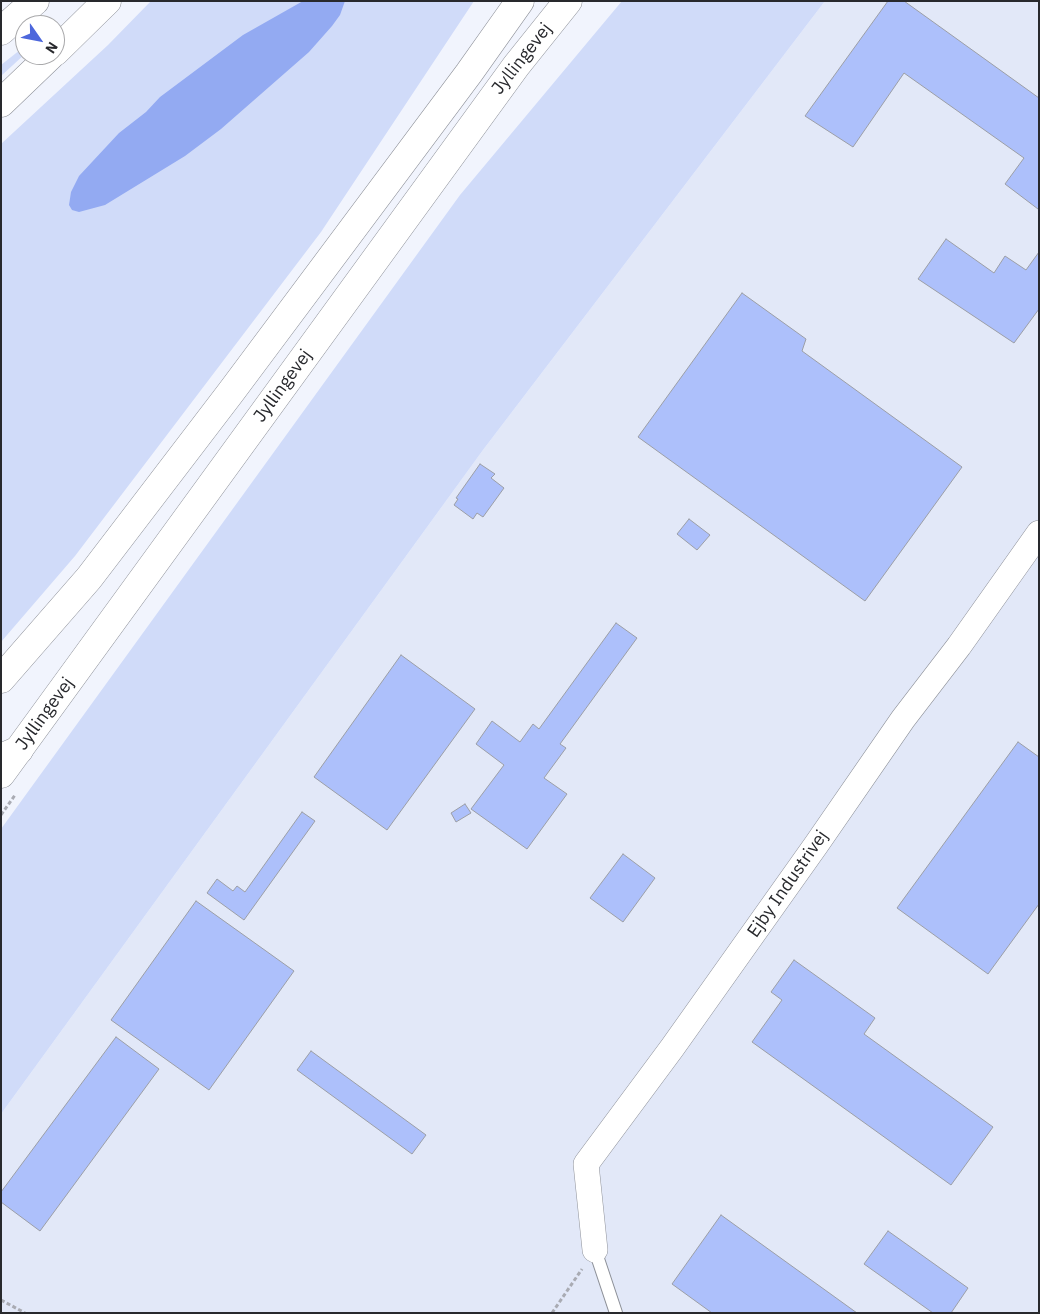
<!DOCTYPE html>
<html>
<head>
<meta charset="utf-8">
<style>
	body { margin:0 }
	#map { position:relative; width:1040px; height:1314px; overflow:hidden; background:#f1f4fd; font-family:"IBM Plex Sans",sans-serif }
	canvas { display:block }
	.frame { position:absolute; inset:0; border:2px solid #28292d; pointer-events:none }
	.north { position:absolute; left:15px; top:15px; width:50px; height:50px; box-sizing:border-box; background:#fff; border:1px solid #a9a9ab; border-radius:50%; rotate:123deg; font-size:14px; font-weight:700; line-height:20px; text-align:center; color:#28292d }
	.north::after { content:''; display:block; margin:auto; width:18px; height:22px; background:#4d67dc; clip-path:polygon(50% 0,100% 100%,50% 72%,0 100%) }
</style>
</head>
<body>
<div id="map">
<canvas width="1040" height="1314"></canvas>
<div class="frame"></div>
<div class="north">N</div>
</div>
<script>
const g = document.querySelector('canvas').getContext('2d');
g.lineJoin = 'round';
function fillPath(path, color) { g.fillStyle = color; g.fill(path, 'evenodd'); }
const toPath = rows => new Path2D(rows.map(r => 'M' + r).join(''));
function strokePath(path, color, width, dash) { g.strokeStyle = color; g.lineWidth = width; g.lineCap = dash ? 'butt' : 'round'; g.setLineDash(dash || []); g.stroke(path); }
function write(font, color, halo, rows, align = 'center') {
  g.font = font + ' "IBM Plex Sans",sans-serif'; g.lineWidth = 5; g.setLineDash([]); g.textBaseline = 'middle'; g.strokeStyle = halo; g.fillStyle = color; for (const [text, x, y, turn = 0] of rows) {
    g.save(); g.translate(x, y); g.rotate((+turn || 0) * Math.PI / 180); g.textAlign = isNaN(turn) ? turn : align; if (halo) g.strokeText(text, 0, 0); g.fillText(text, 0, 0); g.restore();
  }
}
const built = toPath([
	[825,1,1039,1,1039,1313,1,1313,1,1114,483,450]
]);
const green = toPath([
	[151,1,474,1,321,232,75,556,1,642,1,144,108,45],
	[622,1,825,1,483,450,1,1114,1,829,460,195],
	[25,46,25,54,1,76,1,65]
]);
const water = toPath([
	[303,1,345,1,340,15,332,26,309,52,221,129,185,156,105,205,79,212,72,210,69,205,71,192,79,176,119,133,146,112,160,97,243,35]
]);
const building = toPath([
	[888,1,904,1,1039,98,1039,208,1038,209,1005,184,1024,158,904,73,853,147,805,116,888,1],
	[946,239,994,273,1005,256,1026,270,1039,252,1039,309,1014,343,918,279,946,239],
	[742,293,806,339,802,351,962,467,865,601,638,437,742,293],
	[480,464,495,474,491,478,504,488,483,517,477,513,473,519,454,505,458,499,456,498,480,464],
	[689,519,710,535,697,550,677,534,689,519],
	[616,623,637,638,560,744,566,748,544,778,567,794,527,849,471,809,504,765,476,744,492,721,520,742,533,724,539,729,616,623],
	[401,655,475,709,387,830,314,777,401,655],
	[1018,742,1039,757,1039,904,988,974,897,908,1018,742],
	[465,804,471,813,456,822,451,813,465,804],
	[302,812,315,821,244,920,207,893,217,879,233,891,237,886,245,892,302,812],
	[623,854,655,878,623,922,590,898,623,854],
	[196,901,294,971,209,1090,111,1020,196,901],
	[794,960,875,1018,864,1034,993,1127,951,1185,752,1042,782,1000,771,992,794,960],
	[116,1037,159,1069,40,1231,1,1202,1,1192,116,1037],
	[311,1051,426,1135,412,1154,297,1070,311,1051],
	[721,1215,857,1313,712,1313,672,1284,721,1215],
	[888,1231,968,1288,951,1313,933,1313,864,1264,888,1231]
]);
const path = toPath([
	[1,815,15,795],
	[1,1300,25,1313],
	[552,1313,582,1269]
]);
const service = toPath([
	[595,1250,616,1313]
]);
const minor = toPath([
	[595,1250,586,1164,672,1048,816,845,903,719,959,646,1039,533]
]);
const tertiary = toPath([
	[1,679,89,578,231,392,469,73,520,1],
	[1,774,516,66,568,1]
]);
const motorway = toPath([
	[1,31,35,1],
	[55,52,107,1],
	[1,103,51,55],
	[1,758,19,750]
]);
const streetNames = [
	["Jyllingevej",522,59,-52],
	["Jyllingevej",283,386,-54],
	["Jyllingevej",45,714,-54],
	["Ejby Industrivej",788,884,-55]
];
fillPath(built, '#e2e8f8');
fillPath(green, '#d0dbf9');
fillPath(water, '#93aaf2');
fillPath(building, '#adc0fb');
strokePath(building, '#9c9fa7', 1);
strokePath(service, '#8d9098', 14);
strokePath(minor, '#8d9098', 26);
strokePath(tertiary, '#8d9098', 29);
strokePath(motorway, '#8d9098', 29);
strokePath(path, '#a9abb3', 3, [4, 2.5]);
strokePath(service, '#fff', 12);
strokePath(minor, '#fff', 25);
strokePath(tertiary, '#fff', 28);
strokePath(motorway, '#fff', 28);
write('18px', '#28292d', '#fff', streetNames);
</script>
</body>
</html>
